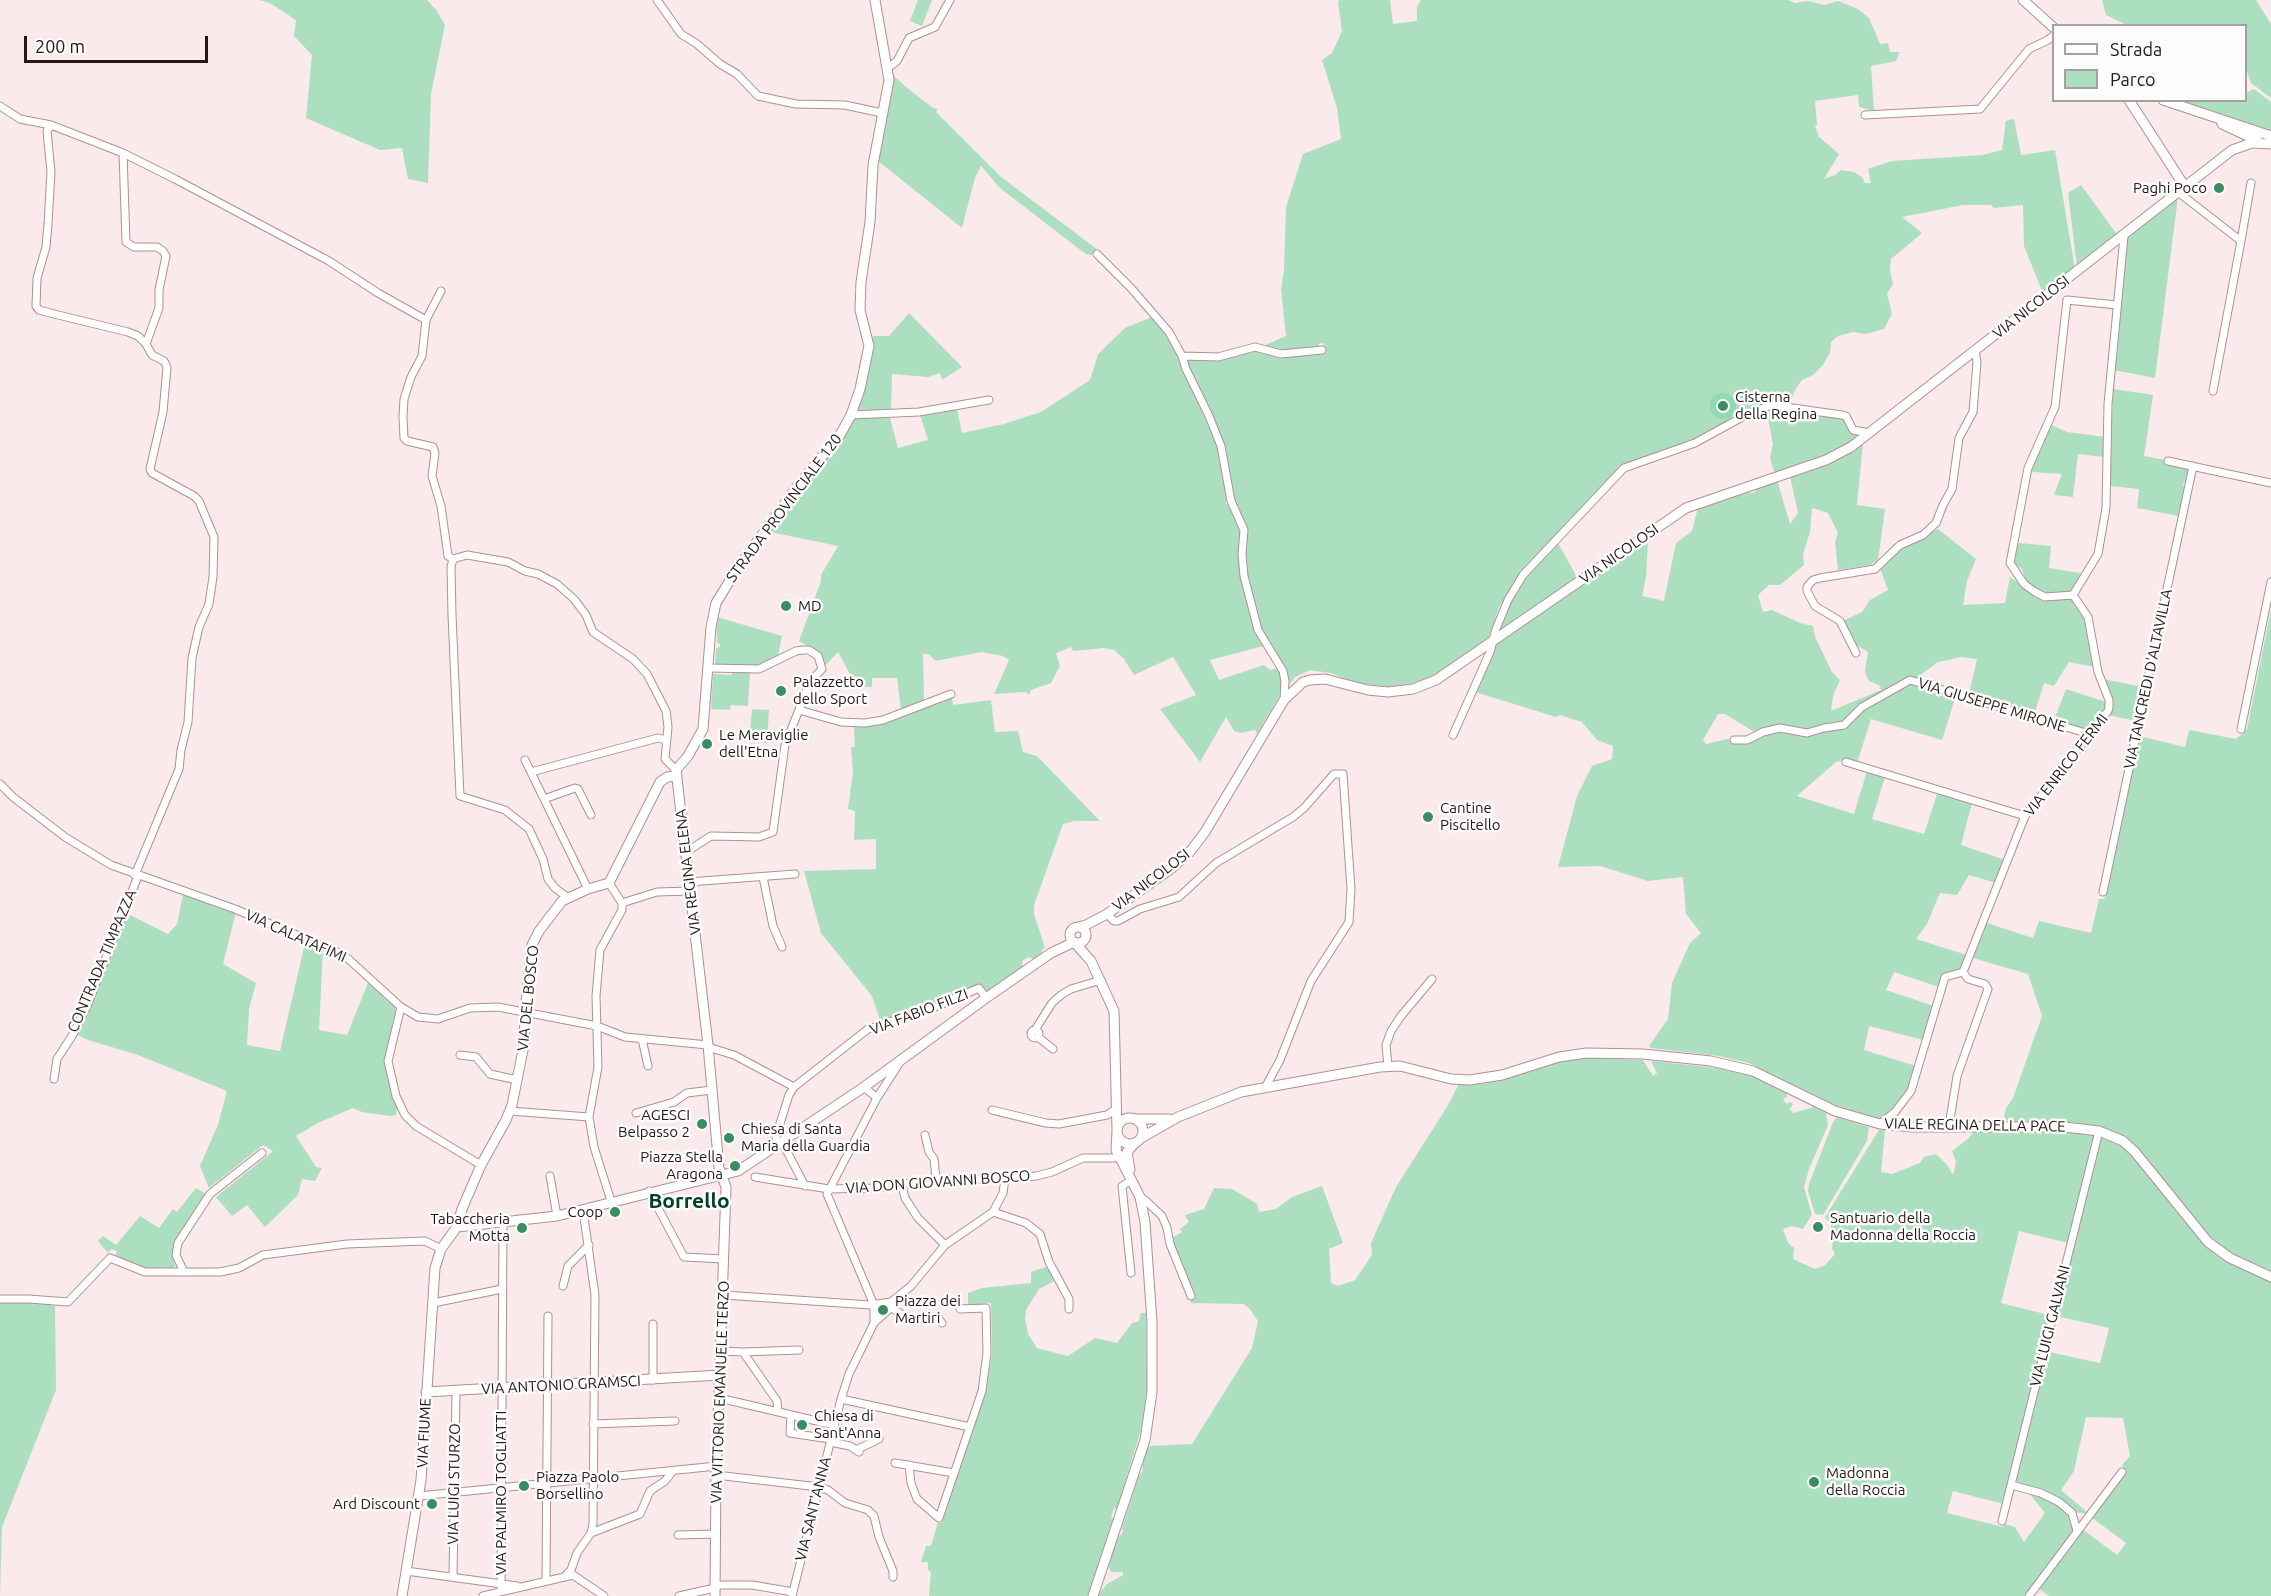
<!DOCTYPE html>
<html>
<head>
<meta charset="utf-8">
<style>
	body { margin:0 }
	#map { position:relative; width:2271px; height:1596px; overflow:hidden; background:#faeaeb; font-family:Ubuntu,sans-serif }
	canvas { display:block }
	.legend { position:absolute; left:2052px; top:24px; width:195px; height:78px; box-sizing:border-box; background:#fcfcfc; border:2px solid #a6a0a1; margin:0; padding:8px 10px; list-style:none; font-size:18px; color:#251718 }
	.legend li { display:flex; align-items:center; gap:12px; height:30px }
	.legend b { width:30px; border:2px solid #a6a0a1 }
	.scale { position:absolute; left:24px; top:36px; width:184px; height:27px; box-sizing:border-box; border:3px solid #251718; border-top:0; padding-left:8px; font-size:18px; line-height:21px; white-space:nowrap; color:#251718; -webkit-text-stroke:4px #fcfcfc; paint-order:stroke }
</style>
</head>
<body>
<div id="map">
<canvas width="2271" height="1596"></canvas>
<ul class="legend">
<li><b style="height:8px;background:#fff"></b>Strada</li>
<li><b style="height:16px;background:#acdfbf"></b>Parco</li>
</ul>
<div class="scale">200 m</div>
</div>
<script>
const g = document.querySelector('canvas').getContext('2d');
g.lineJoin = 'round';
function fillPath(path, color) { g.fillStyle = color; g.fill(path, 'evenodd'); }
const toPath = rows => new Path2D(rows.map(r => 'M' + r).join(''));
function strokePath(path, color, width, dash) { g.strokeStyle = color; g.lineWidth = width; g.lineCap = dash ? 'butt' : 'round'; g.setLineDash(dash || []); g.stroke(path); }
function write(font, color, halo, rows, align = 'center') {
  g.font = font + ' Ubuntu,sans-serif'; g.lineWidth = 5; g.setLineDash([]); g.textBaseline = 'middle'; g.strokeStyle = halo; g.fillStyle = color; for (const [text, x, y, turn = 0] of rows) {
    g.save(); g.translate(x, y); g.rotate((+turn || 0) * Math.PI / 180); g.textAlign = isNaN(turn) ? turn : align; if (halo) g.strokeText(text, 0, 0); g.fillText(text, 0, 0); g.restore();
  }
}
const green = toPath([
	[259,0,427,0,437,11,445,25,431,94,428,183,408,179,402,148,380,150,306,118,312,55,294,36,296,20,270,3],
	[918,0,932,0,922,26,910,21],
	[1339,0,1390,0,1393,24,1417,21,1417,6,1421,0,1788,0,1795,3,1809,1,1824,5,1838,1,1858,9,1869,18,1880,44,1888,43,1890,52,1900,52,1896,61,1871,66,1874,111,1859,107,1858,95,1815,101,1817,125,1815,126,1819,137,1839,154,1824,179,1835,175,1841,170,1854,172,1862,177,1865,183,1871,183,1868,169,1892,161,1982,155,2002,150,2006,121,2014,119,2021,155,2055,150,2075,269,2043,293,2024,246,2023,205,1994,208,1991,205,1963,205,1902,217,1922,233,1891,259,1890,270,1893,285,1887,293,1892,314,1884,329,1866,334,1853,332,1838,336,1831,342,1830,353,1822,366,1813,375,1802,380,1795,390,1789,405,1757,406,1699,437,1626,465,1519,576,1499,607,1489,637,1450,665,1427,679,1413,683,1389,687,1373,685,1358,683,1330,673,1310,670,1295,677,1289,685,1285,669,1260,628,1244,559,1247,538,1238,514,1221,435,1186,360,1219,359,1254,350,1282,358,1320,354,1326,350,1323,343,1319,344,1318,347,1282,352,1263,346,1286,336,1281,289,1284,270,1286,207,1303,154,1341,139,1337,108,1322,60,1332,53,1342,31,1338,3],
	[2102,0,2256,0,2271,24,2271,98,2251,83,2246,69,2246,26,2127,25,2106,15],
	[893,75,906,87,933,108,938,109,936,112,1001,177,1098,250,1093,255,1086,254,1070,242,1000,188,981,166,975,178,962,228,878,161,893,86],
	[2254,89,2271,102,2271,133,2180,101,2246,100,2246,93],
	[2081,185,2118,236,2077,267,2068,193],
	[2178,197,2155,378,2114,370,2126,239,2128,236],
	[909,313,962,367,942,380,940,373,928,377,892,374,891,411,856,412,873,347,873,336,889,336],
	[1152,317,1171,341,1218,448,1228,499,1226,500,1226,504,1230,505,1243,533,1239,563,1241,574,1255,629,1264,646,1210,660,1219,680,1264,665,1270,670,1279,668,1280,672,1282,686,1279,697,1257,734,1255,730,1240,733,1234,731,1226,717,1200,762,1160,709,1196,695,1173,657,1134,675,1124,659,1114,650,1104,648,1073,651,1071,647,1056,653,1060,666,1051,683,1031,690,1029,695,1026,692,994,694,1009,660,1003,656,982,652,935,661,929,654,923,654,924,701,901,710,897,678,872,678,872,687,857,687,838,652,826,665,814,649,799,641,821,581,821,575,838,546,771,532,804,482,847,432,854,417,889,415,898,448,928,440,920,415,957,409,962,433,1004,424,1041,412,1090,380,1098,354,1125,328],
	[2113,389,2153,395,2144,456,2165,460,2165,464,2189,469,2186,482,2184,482,2183,486,2185,487,2179,516,2137,508,2139,489,2110,486],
	[1766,408,1845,418,1864,434,1838,451,1775,474,1770,458,1773,444],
	[2049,424,2067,432,2105,437,2104,457,2078,454,2073,497,2054,495,2062,474,2030,472],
	[1863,441,1857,505,1885,509,1878,560,1870,565,1838,570,1835,542,1838,533,1828,513,1812,508,1810,532,1803,554,1804,565,1780,585,1769,585,1758,595,1763,612,1772,610,1800,623,1813,626,1815,637,1832,672,1840,680,1833,696,1831,711,1881,690,1879,685,1869,681,1865,672,1868,652,1856,645,1843,621,1862,612,1870,600,1888,590,1880,568,1903,548,1938,529,1976,559,1967,581,1963,605,2005,603,2010,577,2044,598,2071,599,2088,622,2094,667,2069,662,2054,686,2044,683,2034,715,1969,694,1977,659,1962,657,1938,662,1915,679,1905,680,1868,701,1860,706,1844,724,1824,726,1807,731,1789,727,1778,727,1756,733,1725,714,1718,714,1703,740,1706,744,1727,739,1741,744,1773,731,1787,730,1811,735,1826,729,1844,727,1869,703,1909,682,1956,696,1942,740,1871,719,1857,763,1847,759,1836,762,1797,796,1854,814,1867,771,1885,777,1872,819,1924,834,1937,794,1972,803,1961,845,2005,860,1996,883,1969,875,1957,895,1940,893,1927,924,1916,939,1967,955,1960,969,1946,972,1939,987,1894,972,1886,990,1934,1006,1923,1040,1869,1026,1864,1050,1916,1066,1909,1089,1904,1098,1894,1109,1881,1119,1848,1111,1749,1063,1719,1056,1651,1048,1649,1046,1668,1019,1672,983,1690,943,1701,933,1686,914,1683,877,1648,881,1600,866,1558,867,1577,796,1592,766,1612,759,1613,746,1597,740,1582,722,1560,715,1556,717,1475,692,1496,645,1645,539,1648,543,1646,577,1642,596,1664,601,1676,543,1692,531,1698,507,1746,491,1751,493,1755,492,1759,486,1777,480,1790,524,1798,513,1790,476,1838,459],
	[1558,543,1578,579,1502,632,1499,629,1510,601,1527,577],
	[2019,543,2051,546,2049,568,2085,574,2070,591,2043,594,2027,584,2022,569,2015,564,2013,560,2016,550],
	[2271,610,2271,1273,2230,1253,2204,1231,2145,1157,2134,1144,2120,1135,2092,1125,2066,1122,2003,1122,2006,1108,2013,1098,2042,1016,2028,974,1973,958,1987,923,2033,938,2039,921,2091,933,2099,899,2104,899,2108,889,2139,736,2185,747,2189,730,2236,739,2247,729],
	[717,617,782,636,778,656,756,667,715,666,716,648,720,647,720,644,717,643],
	[732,671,750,672,748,706,731,705,730,710,711,709,713,674,732,675],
	[2103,679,2143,687,2136,721,2109,715,2112,703],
	[2066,689,2106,702,2105,711,2088,730,2054,720],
	[952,697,953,705,991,700,995,732,1018,731,1023,752,1037,756,1100,821,1074,821,1063,824,1034,905,1034,914,1045,948,1042,949,1041,955,1035,960,1029,957,1022,961,1023,968,986,994,979,986,928,1007,880,1020,872,996,821,933,804,871,876,869,876,839,854,840,855,811,848,809,853,772,851,747,855,747,854,727,873,725,903,716],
	[752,709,769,710,767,743,749,742],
	[183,895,236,912,223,964,256,983,249,1009,247,1045,280,1051,305,943,323,950,319,1030,347,1035,368,983,396,1008,385,1060,397,1110,396,1115,390,1116,362,1112,353,1108,318,1123,296,1136,316,1167,322,1168,315,1181,302,1179,298,1195,265,1227,247,1205,232,1216,216,1197,273,1151,263,1145,209,1188,200,1166,218,1125,227,1091,138,1055,88,1040,75,1034,126,913,168,934,177,924],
	[1587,1058,1643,1060,1653,1076,1657,1073,1651,1061,1737,1070,1787,1090,1787,1097,1783,1099,1786,1104,1790,1102,1793,1104,1790,1109,1793,1113,1814,1107,1826,1113,1828,1125,1809,1169,1804,1187,1812,1215,1803,1229,1792,1226,1783,1229,1788,1243,1794,1248,1793,1259,1815,1269,1825,1265,1835,1254,1832,1248,1833,1239,1830,1234,1831,1225,1825,1217,1879,1130,1885,1130,1881,1172,1892,1174,1920,1163,1924,1157,1936,1154,1948,1166,1952,1174,1954,1172,1956,1162,1952,1151,1969,1138,1973,1132,2092,1132,2095,1138,2068,1243,2019,1231,2001,1303,2049,1315,2004,1504,1953,1491,1947,1513,2003,1527,2004,1524,2015,1527,2024,1542,2045,1513,2028,1492,2050,1499,2069,1514,2074,1531,2025,1596,1097,1596,1107,1584,1123,1575,1123,1572,1111,1572,1108,1565,1117,1539,1123,1532,1122,1528,1138,1478,1143,1470,1142,1466,1148,1446,1192,1444,1252,1348,1258,1321,1249,1308,1243,1304,1190,1303,1194,1296,1171,1239,1182,1232,1180,1229,1189,1222,1185,1215,1204,1209,1214,1188,1232,1189,1257,1204,1259,1212,1276,1209,1292,1197,1322,1186,1343,1243,1329,1249,1331,1283,1338,1286,1355,1280,1372,1255,1371,1243,1396,1187,1447,1107,1459,1084,1484,1084,1557,1062],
	[1837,1117,1869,1127,1867,1141,1823,1215,1815,1214,1808,1191,1809,1184,1833,1122],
	[2102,1137,2124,1148,2135,1157,2209,1249,2231,1263,2271,1281,2271,1596,2049,1596,2038,1588,2082,1529,2117,1555,2126,1543,2091,1517,2126,1472,2122,1465,2130,1456,2123,1418,2086,1417,2074,1471,2061,1490,2087,1512,2087,1514,2074,1512,2019,1485,2014,1478,2045,1355,2049,1352,2100,1363,2109,1328,2056,1316],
	[196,1188,206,1194,176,1241,172,1254,175,1266,172,1270,144,1270,115,1257,117,1251,111,1249,108,1253,98,1241,103,1236,116,1245,140,1216,159,1228,173,1209,177,1212],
	[1046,1267,1056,1280,1039,1289,1026,1310,1025,1318,1028,1334,1037,1348,1068,1356,1095,1338,1117,1343,1132,1323,1139,1321,1141,1313,1146,1313,1147,1389,1141,1430,1117,1509,1114,1508,1111,1518,1113,1519,1088,1596,929,1596,931,1572,928,1570,928,1562,921,1562,926,1546,931,1546,938,1522,942,1523,985,1392,992,1354,991,1303,968,1305,968,1293,982,1288,1031,1283,1031,1272],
	[30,1301,55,1306,56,1390,2,1527,0,1596,0,1302]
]);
const water = toPath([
	'1710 406a13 13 0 1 1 26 0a13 13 0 1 1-26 0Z'
]);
const street = toPath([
	[657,0,681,34,697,44,720,64,737,74,758,96,796,104,845,105,882,113],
	[888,68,897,61,909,38,935,27,950,0],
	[0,106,20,119,51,125,123,153,175,179,329,261,378,293,426,320],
	[1865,115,1980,109,2029,49,2048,40,2054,35],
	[51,125,47,131,51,172,48,224,46,247,37,278,36,306,39,310,54,314,128,332,138,336,146,344],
	[123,153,126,242,134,247,157,247,163,251,166,256,159,290,159,308,146,344,152,355,164,361,167,367,163,412,150,469,152,473,194,496,199,501,214,537,213,577,209,604,199,627,192,658,188,722,181,750,179,769,135,875],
	[2178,192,2241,241,2213,391],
	[2241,241,2251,183],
	[1097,254,1131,288,1169,332,1182,356,1186,369,1209,416,1221,446,1231,501,1244,530,1242,554,1244,576,1258,630,1283,671,1285,681,1284,700],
	[441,291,426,320,422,356,411,377,404,399,403,417,404,438,407,441,433,447,435,453,432,476,441,506,448,556,453,559,467,555,508,562,525,571,538,574,557,584,574,599,586,615,593,632,633,659,647,674,666,711,668,727,665,759,676,770],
	[1182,356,1218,357,1255,347,1281,354,1322,350],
	[851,415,919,412,989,400],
	[2168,461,2271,483],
	[453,559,451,567,452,615,460,796,505,810,529,829,543,859,548,879,555,888,567,897],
	[2073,595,2045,597,2035,592,2024,584,2010,563,2028,468,2055,407,2067,300,2117,305],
	[1856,653,1840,621,1815,606,1807,591,1807,587,1813,580,1820,578,1875,569,1900,545,1923,535,1936,523,1943,505,1952,489,1959,438,1973,412,1977,362,1975,350],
	[799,710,841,722,865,723,883,720,951,694],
	[2241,729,2271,582],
	[1453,735,1490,652,1496,629,1508,600,1523,575,1624,468,1695,443,1746,415,1771,405,1842,415,1846,416,1853,430,1870,433],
	[1734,740,1747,740,1763,732,1780,728,1807,733,1824,728,1844,725,1862,707,1910,680,2089,734],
	[525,760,588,889],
	[1846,762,2025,816],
	[531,772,658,738,666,740],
	[0,784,13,797,65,837,111,865,235,909,344,955,401,1007,418,1017,438,1019,470,1008,498,1007,597,1026,625,1037,708,1045],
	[544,799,575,788,578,789,591,815],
	[686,852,711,836,759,837,773,832,785,745,810,682,822,669,818,656,809,650,803,650,796,651,759,669,709,668],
	[763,877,773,926,782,947],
	[689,882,795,874],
	[609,883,622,903],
	[2103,892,2193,466],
	[622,903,657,892,690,891],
	[1107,914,1114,921,1118,921,1140,909,1179,897,1216,863,1293,817,1304,808,1334,774,1343,774,1351,889,1349,922,1311,981,1280,1060,1266,1086],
	[1963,972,2025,816,2108,711,2109,707,2109,700,2098,672,2088,617,2073,595,2098,554,2106,508,2108,404,2124,236],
	[401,1007,388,1061,396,1096,405,1115,416,1126,481,1165],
	'1031 1034a4 4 0 1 1 8 0a4 4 0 1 1-8 0Z',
	[1035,1030,1052,1003,1061,995,1071,989,1101,980],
	[1038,1037,1053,1049],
	[642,1039,648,1066],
	[708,1047,734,1055,794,1087,789,1095,776,1136,777,1146],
	[460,1055,476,1057,490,1074,517,1080],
	[1388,1066,1386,1045,1391,1031,1401,1016,1432,979],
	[54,1079,57,1059,72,1036,87,1006,138,876],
	[794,1087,868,1029,935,1007,979,988,986,998],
	[864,1087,877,1098],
	[992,1110,1046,1123,1059,1124,1107,1115,1116,1109],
	[510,1111,589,1117],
	[636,1113,674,1102,687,1093,712,1090],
	[1880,1124,1895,1112,1911,1091,1945,977,1963,972],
	[1949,1126,1957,1076,1988,989,1985,984,1968,979,1963,972],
	[925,1135,929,1152,934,1159,936,1179],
	[782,1142,805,1186],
	[550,1176,557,1216],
	[755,1177,829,1189,875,1188,941,1179,1005,1179,1036,1176,1052,1172,1083,1158,1113,1158,1122,1156],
	[902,1185,905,1198,918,1218,945,1245],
	[649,1191,684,1257,724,1259],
	[1140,1197,1145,1200,1162,1216,1167,1228,1170,1244,1191,1296],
	[611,1201,594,1147,589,1117,598,1067,596,996,600,950,622,910,622,903],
	[583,1210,595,1295,593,1524,591,1533],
	[993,1212,1026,1223,1040,1234,1049,1262,1069,1299,1069,1309],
	[184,1272,176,1255,178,1243,210,1194,262,1153],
	[1131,1273,1122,1186,1132,1180],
	[563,1286,568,1266,589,1245],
	[724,1295,870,1305,891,1302,911,1286,945,1245,993,1212,1003,1193,1005,1179],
	[0,1299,29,1299,68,1302,110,1258,145,1272,220,1272,239,1268,263,1255,347,1244,425,1241,441,1249],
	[433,1303,502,1289],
	[892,1308,908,1319,916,1320,938,1318,942,1323],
	[874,1323,895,1304],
	[721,1351,743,1352,777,1401,778,1412],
	[743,1352,799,1350],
	[653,1380,653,1324],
	[719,1398,834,1425],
	[841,1399,970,1427],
	[791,1415,790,1433,830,1439],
	[593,1424,675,1421],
	[830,1442,850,1446,859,1452],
	[856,1450,879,1439],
	[895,1463,954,1473],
	[909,1465,911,1483,917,1499,939,1518,982,1391,987,1353,986,1308,960,1309],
	[716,1475,819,1487,828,1490,845,1503,868,1510,874,1516,879,1537,893,1571,893,1577],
	[2011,1485,2041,1493,2059,1502,2072,1513,2077,1531],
	[419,1496,717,1466],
	[2002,1521,2099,1131],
	[678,1535,716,1534],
	[406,1571,517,1586],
	[566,1575,571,1570,577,1553,591,1533,640,1514,650,1491,665,1481,673,1471],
	[453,1577,456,1391],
	[546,1580,548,1316],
	[501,1591,503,1222],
	[483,1596,573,1575,604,1596],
	[679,1596,715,1588,719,1585,752,1585,793,1592],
	[792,1596,841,1399,849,1374,874,1323,874,1305,827,1194,877,1098,900,1062],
	[2029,1596,2122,1472]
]);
const secondary = toPath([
	[2023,0,2054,28],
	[2129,100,2185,187],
	[2163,100,2271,136],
	[2222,124,2258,141],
	'1070 935a8 8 0 1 1 16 0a8 8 0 1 1-16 0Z',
	[1078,927,1086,925,1107,914,1172,868,1189,853,1205,832,1284,700,1303,682,1310,680,1325,679,1368,690,1388,692,1413,689,1436,680,1686,508,1826,460,1851,447,2232,150,2252,143,2271,144],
	[1075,943,1091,961,1114,1011,1117,1130],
	'1117 1131a13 13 0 1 1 26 0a13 13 0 1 1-26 0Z',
	[1135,1119,1169,1119],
	[1141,1138,1178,1117,1241,1092,1380,1067,1400,1066,1451,1079,1470,1080,1502,1075,1559,1057,1587,1053,1643,1054,1711,1061,1753,1071,1835,1111,1880,1124,1913,1127,2065,1127,2099,1131,2123,1141,2135,1152,2208,1242,2230,1258,2271,1277],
	[1130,1170,1127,1152,1135,1143],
	[457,1227,557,1216,738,1171,864,1087,986,998,1051,953,1074,942],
	[426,1392,720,1375],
	[402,1596,421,1480,435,1268,441,1249,457,1227,462,1209,481,1165,506,1120,512,1105,524,1045,525,1012,532,945,539,931,562,901,588,889,609,883,660,782,667,777,677,776],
	[715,1596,716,1475,726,1187,719,1168,708,1045,676,770,688,756,703,729,711,627,716,603,737,569,799,484,840,435,851,415,860,389,869,346,860,310,861,282,870,222,873,165,889,80,875,0],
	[1093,1596,1145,1440,1152,1392,1152,1322,1145,1222,1140,1197,1116,1150,1117,1131]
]);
const markers = [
	[2219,188,6,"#398e61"],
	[1723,406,6,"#398e61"],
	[786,606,6,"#398e61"],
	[781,691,6,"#398e61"],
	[707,744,6,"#398e61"],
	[1428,817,6,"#398e61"],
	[702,1124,6,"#398e61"],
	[729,1138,6,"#398e61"],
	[735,1166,6,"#398e61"],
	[615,1212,6,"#398e61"],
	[1818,1227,6,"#398e61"],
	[522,1228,6,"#398e61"],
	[883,1310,6,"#398e61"],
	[802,1425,6,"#398e61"],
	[1814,1482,6,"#398e61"],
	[524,1486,6,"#398e61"],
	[432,1504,6,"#398e61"]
];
const poiNames = [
	["Paghi Poco",2207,188,"right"],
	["Cisterna",1735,397],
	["della Regina",1735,414],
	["MD",798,606],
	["Palazzetto",793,682],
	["dello Sport",793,699],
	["Le Meraviglie",719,735],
	["dell'Etna",719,752],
	["Cantine",1440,808],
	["Piscitello",1440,825],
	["AGESCI",690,1115,"right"],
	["Belpasso 2",690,1132,"right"],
	["Chiesa di Santa",741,1129],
	["Maria della Guardia",741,1146],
	["Piazza Stella",723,1157,"right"],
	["Aragona",723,1174,"right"],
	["Coop",603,1212,"right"],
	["Santuario della",1830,1218],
	["Madonna della Roccia",1830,1235],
	["Tabaccheria",510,1219,"right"],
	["Motta",510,1236,"right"],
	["Piazza dei",895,1301],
	["Martiri",895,1318],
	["Chiesa di",814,1416],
	["Sant'Anna",814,1433],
	["Madonna",1826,1473],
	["della Roccia",1826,1490],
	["Piazza Paolo",536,1477],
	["Borsellino",536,1494],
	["Ard Discount",420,1504,"right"]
];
const streetNames = [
	["VIA NICOLOSI",2031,307,-38],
	["STRADA PROVINCIALE 120",784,508,-53],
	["VIA NICOLOSI",1619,554,-35],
	["VIA TANCREDI D'ALTAVILLA",2148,679,-78],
	["VIA GIUSEPPE MIRONE",1992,705,17],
	["VIA ENRICO FERMI",2066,765,-52],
	["VIA REGINA ELENA",688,872,-97],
	["VIA NICOLOSI",1151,880,-37],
	["VIA CALATAFIMI",296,936,24],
	["CONTRADA TIMPAZZA",102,961,-67],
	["VIA DEL BOSCO",528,998,-84],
	["VIA FABIO FILZI",919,1012,-21],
	["VIALE REGINA DELLA PACE",1975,1125,1],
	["VIA DON GIOVANNI BOSCO",938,1182,-4],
	["VIA LUIGI GALVANI",2050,1326,-76],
	["VIA ANTONIO GRAMSCI",561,1385,-3],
	["VIA VITTORIO EMANUELE TERZO",720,1392,-88],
	["VIA FIUME",424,1433,-87],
	["VIA LUIGI STURZO",454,1484,-89],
	["VIA PALMIRO TOGLIATTI",501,1493,-90],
	["VIA SANT'ANNA",813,1509,-76]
];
const districtNames = [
	["Borrello",689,1201]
];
fillPath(green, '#acdfbf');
fillPath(water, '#8fdaae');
strokePath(street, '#b38e92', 9);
strokePath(secondary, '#b38e92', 11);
strokePath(street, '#fff', 7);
strokePath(secondary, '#fff', 9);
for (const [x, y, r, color] of markers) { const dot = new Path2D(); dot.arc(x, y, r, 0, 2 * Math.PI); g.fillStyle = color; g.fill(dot); strokePath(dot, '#fcfcfc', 2); }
write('15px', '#251718', '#fcfcfc', poiNames, 'left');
write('15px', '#251718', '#fcfcfc', streetNames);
write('bold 21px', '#004124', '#fcfcfc', districtNames);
</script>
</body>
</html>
